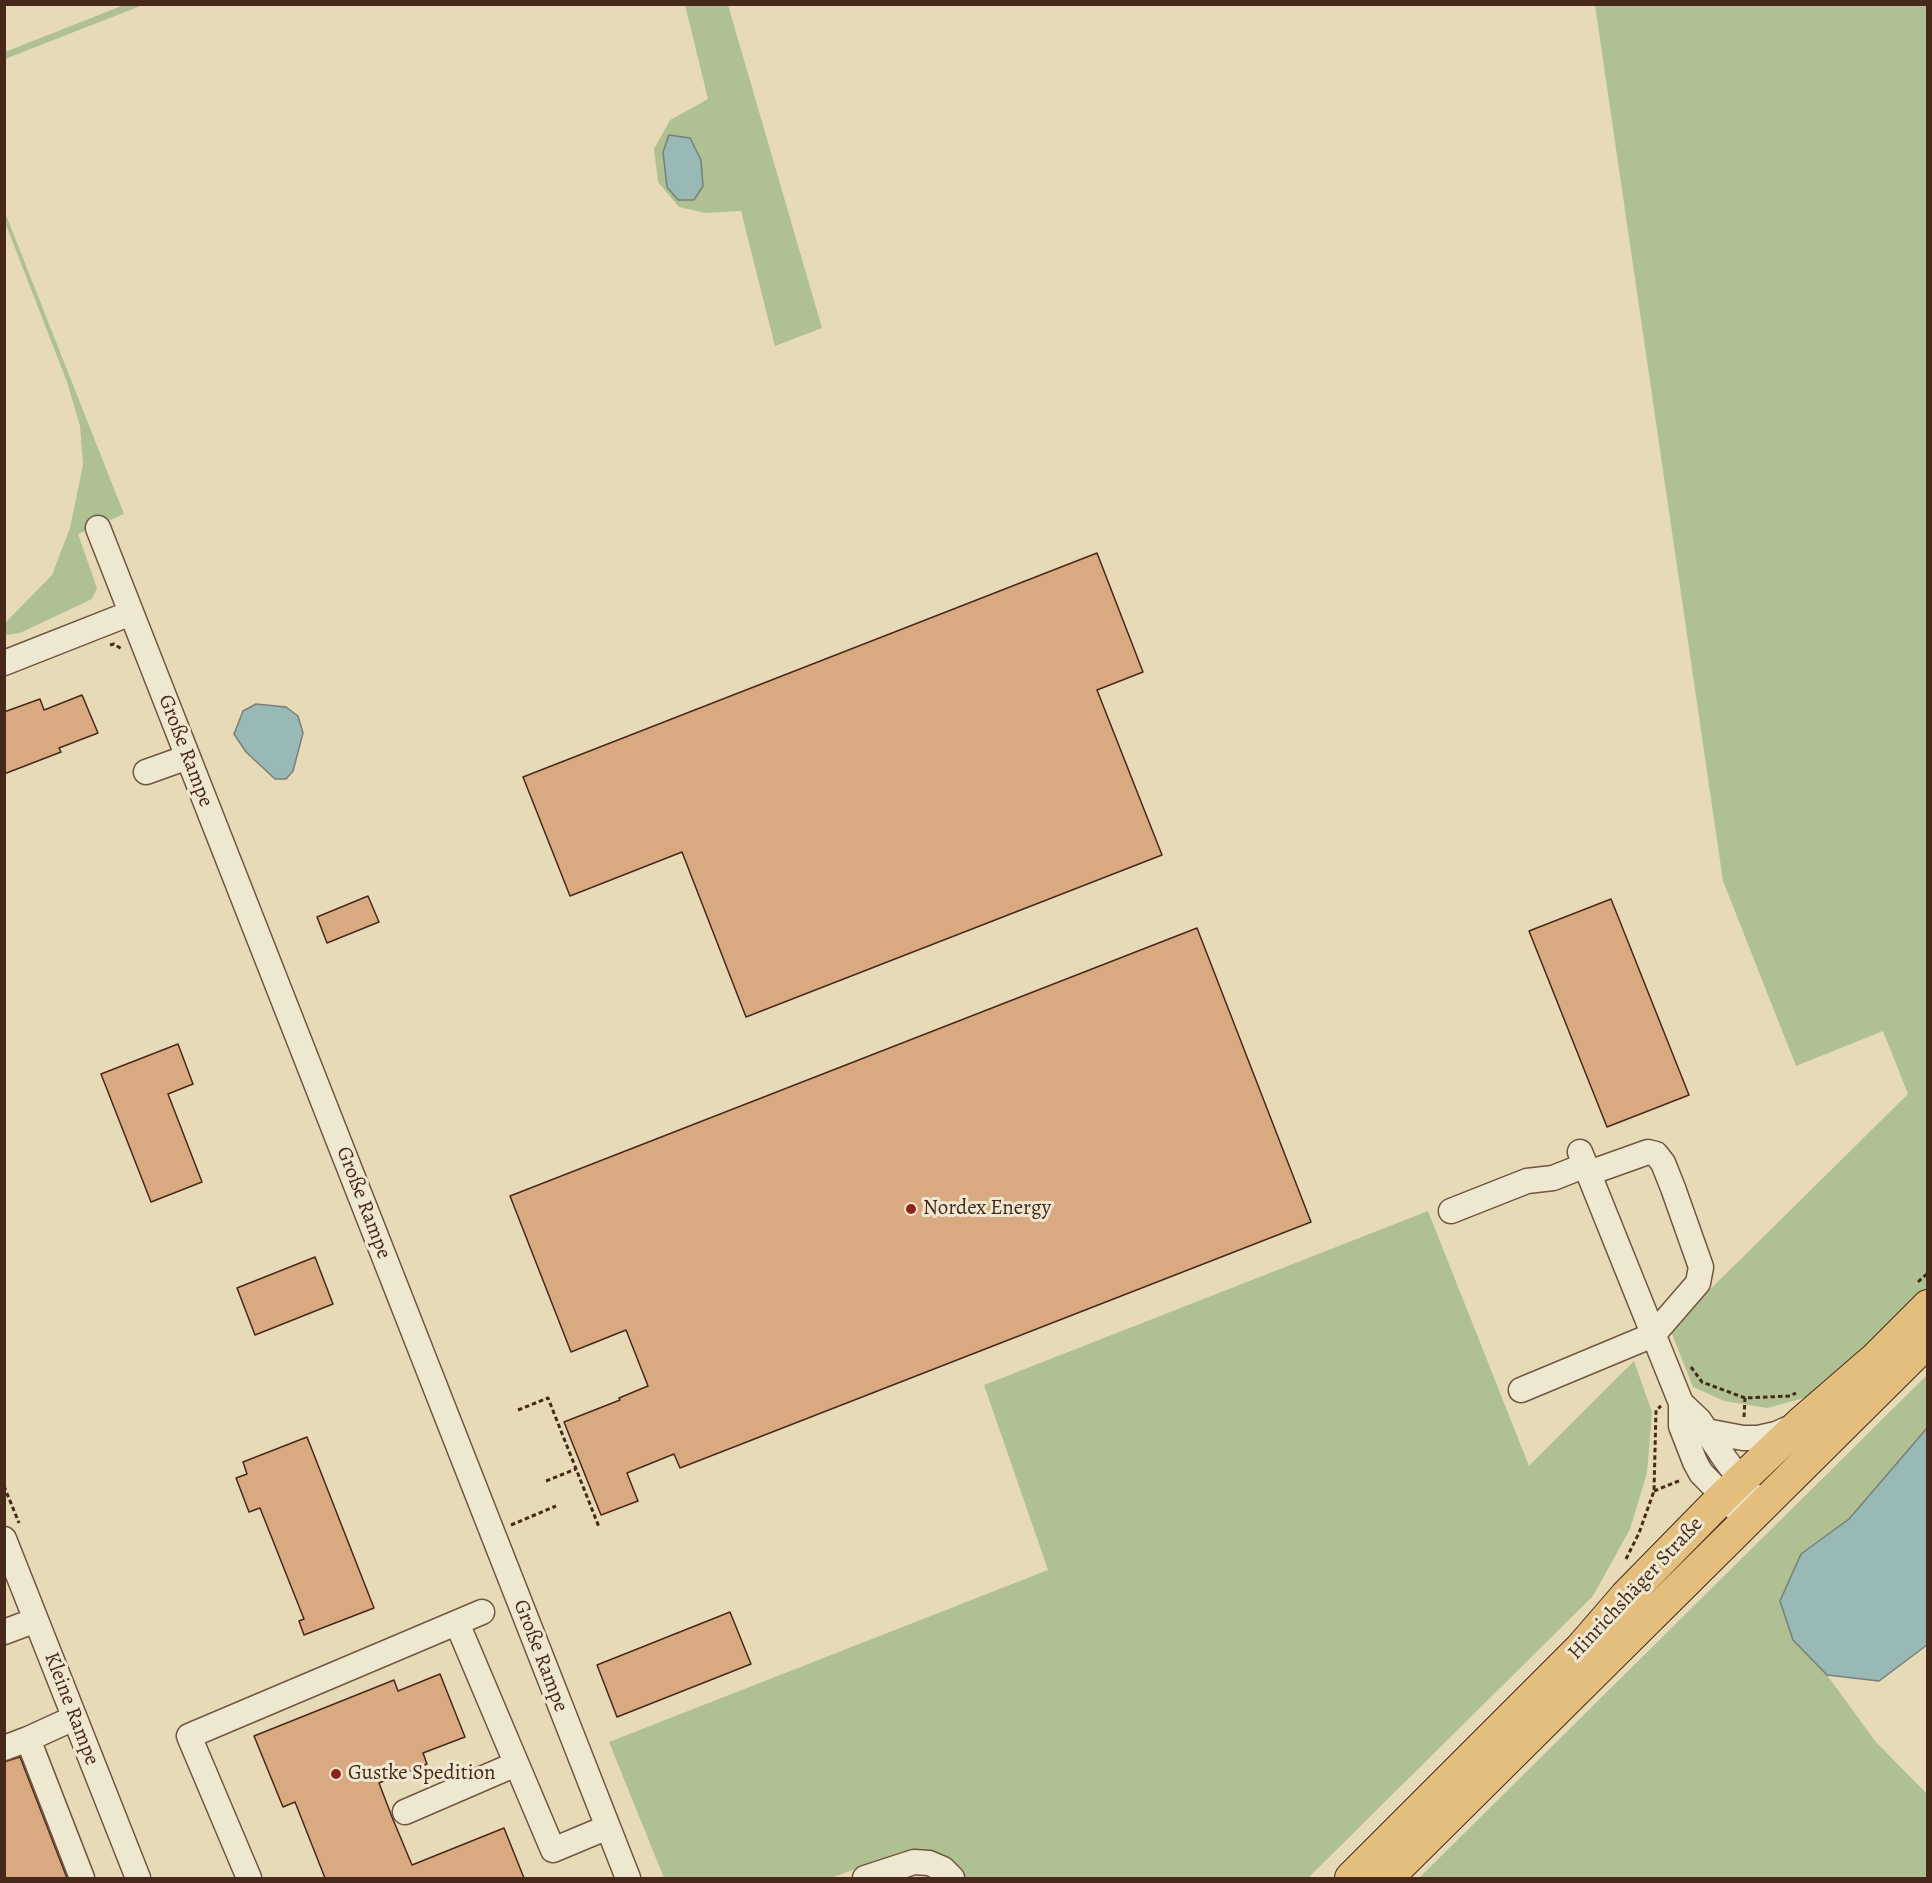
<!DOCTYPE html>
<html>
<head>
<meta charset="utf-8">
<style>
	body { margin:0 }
	#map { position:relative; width:1932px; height:1883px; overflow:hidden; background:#e7dbb7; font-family:Alegreya,serif }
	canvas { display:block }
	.frame { position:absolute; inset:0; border:6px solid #48281a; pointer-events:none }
</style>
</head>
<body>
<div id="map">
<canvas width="1932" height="1883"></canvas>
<div class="frame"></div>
</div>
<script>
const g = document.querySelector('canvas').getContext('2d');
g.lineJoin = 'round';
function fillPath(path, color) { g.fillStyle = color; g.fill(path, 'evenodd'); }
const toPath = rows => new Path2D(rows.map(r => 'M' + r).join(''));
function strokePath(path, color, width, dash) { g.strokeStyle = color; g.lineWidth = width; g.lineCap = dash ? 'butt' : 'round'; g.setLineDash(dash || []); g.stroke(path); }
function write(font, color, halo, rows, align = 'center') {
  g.font = font + ' Alegreya,serif'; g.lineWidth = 6; g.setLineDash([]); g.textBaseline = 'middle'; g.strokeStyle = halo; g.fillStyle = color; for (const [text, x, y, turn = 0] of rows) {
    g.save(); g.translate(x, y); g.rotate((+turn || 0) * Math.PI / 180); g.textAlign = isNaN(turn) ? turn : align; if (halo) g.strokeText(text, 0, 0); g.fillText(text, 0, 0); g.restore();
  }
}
const green = toPath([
	[124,5,143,5,5,59,5,52],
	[685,5,728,5,822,328,775,346,741,211,705,213,679,207,658,182,654,149,670,120,708,99],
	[1595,5,1927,5,1927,1288,1815,1395,1767,1408,1724,1401,1693,1387,1670,1329,1908,1094,1883,1031,1796,1066,1723,881],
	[4,210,124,514,78,534,97,588,92,599,20,633,5,635,5,623,52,575,70,528,83,465,80,426,67,382,5,222],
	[1428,1211,1529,1466,1634,1361,1652,1412,1647,1473,1630,1529,1593,1596,1308,1878,963,1878,865,1866,830,1878,664,1878,609,1742,1048,1570,984,1385],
	[1927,1375,1927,1428,1849,1519,1802,1554,1793,1640,1827,1675,1875,1741,1927,1794,1927,1878,1419,1878]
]);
const water = toPath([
	[669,135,690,138,701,160,703,186,694,200,678,200,667,187,663,152,669,135],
	[256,704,286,707,298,716,303,733,293,771,286,779,275,779,246,752,234,734,243,711,256,704],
	[1927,1428,1927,1645,1879,1681,1827,1675,1793,1640,1780,1601,1801,1554,1849,1519,1927,1428]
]);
const building = toPath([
	[1097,553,1143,672,1097,690,1162,855,746,1017,682,852,570,896,523,777,1097,553],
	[82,695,98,733,59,748,61,752,4,774,4,712,40,699,44,710,82,695],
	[368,896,379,922,327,943,317,917,368,896],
	[1611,899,1689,1095,1607,1127,1529,931,1611,899],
	[1197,928,1311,1222,680,1468,674,1454,627,1473,638,1501,601,1515,564,1422,620,1400,619,1398,648,1386,626,1330,571,1352,510,1196,1197,928],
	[178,1044,193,1084,168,1094,202,1182,151,1202,101,1074,178,1044],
	[315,1257,333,1304,255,1335,237,1288,315,1257],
	[307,1437,374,1608,304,1635,299,1621,304,1619,260,1508,249,1512,236,1478,247,1474,243,1462,307,1437],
	[730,1612,751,1664,617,1717,597,1665,730,1612],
	[440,1674,465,1737,423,1753,427,1764,379,1783,392,1817,412,1865,504,1828,524,1878,325,1878,295,1802,283,1807,254,1736,394,1680,398,1691,440,1674],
	[20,1757,67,1878,4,1878,4,1762,20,1757]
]);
const path = toPath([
	[110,645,114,644,123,650],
	[1918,1282,1928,1273],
	[1691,1367,1702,1382,1745,1398,1790,1396,1796,1393],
	[518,1410,548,1398,599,1527],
	[1744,1417,1745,1398],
	[546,1481,576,1469],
	[4,1486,19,1523],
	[1654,1491,1681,1480],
	[511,1525,556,1506],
	[1626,1559,1639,1533,1654,1491,1656,1410,1661,1406]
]);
const minor = toPath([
	[98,528,628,1878],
	[4,663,131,613],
	[146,772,188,757],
	[1580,1152,1681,1403,1681,1426,1695,1462,1701,1473,1747,1520],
	[1451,1211,1527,1181,1553,1178,1586,1165],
	[1521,1390,1653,1335,1698,1283,1701,1267,1673,1188,1663,1163,1656,1154,1648,1152,1589,1173],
	[1681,1403,1699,1420,1725,1459,1760,1506],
	[1706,1431,1743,1438,1758,1438,1776,1434,1794,1426],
	[4,1539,138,1878],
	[457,1623,553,1850,608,1827],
	[4,1632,36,1620],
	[74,1718,28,1739,82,1878],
	[4,1748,28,1739],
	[405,1812,516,1764],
	[249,1878,189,1736,482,1612],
	[865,1878,914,1862,929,1863,943,1869,952,1878]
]);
const major = toPath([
	[1351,1878,1581,1648,1626,1596,1723,1497,1802,1422,1876,1358,1928,1306],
	[1387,1878,1928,1341]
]);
const markers = [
	[911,1209,6,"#8f2418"],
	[336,1774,6,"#8f2418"]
];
const streetNames = [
	["Große Rampe",185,751,69],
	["Große Rampe",363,1203,69],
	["Hinrichshäger Straße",1636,1589,-47],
	["Große Rampe",540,1656,69],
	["Kleine Rampe",71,1709,69]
];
const poiNames = [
	["Nordex Energy",923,1209],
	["Gustke Spedition",348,1774]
];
fillPath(green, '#afc193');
fillPath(water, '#99b9b7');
strokePath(water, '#797f78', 1.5);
fillPath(building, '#d9aa81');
strokePath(building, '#48281a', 1.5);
strokePath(minor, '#705541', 27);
strokePath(major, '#48281a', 34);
strokePath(path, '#48281a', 3, [4.5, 3]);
strokePath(minor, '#efe8d0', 24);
strokePath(major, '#e4be7c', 32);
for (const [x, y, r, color] of markers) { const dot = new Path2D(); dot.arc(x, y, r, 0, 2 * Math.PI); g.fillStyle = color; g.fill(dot); strokePath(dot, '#efe8d0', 2); }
write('21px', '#48281a', '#efe8d0', streetNames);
write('21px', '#48281a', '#efe8d0', poiNames, 'left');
</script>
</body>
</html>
